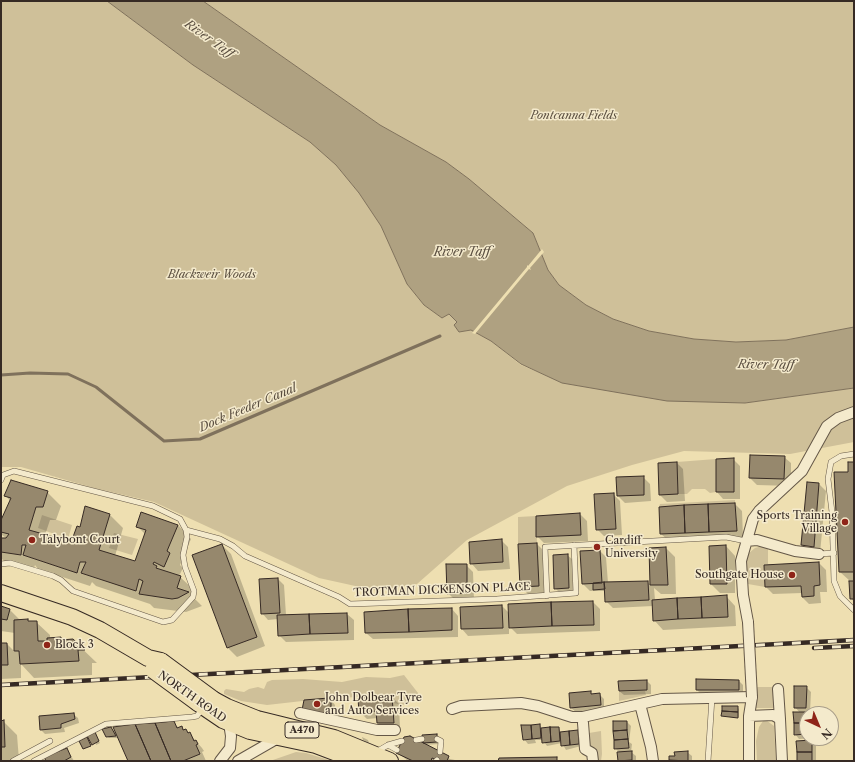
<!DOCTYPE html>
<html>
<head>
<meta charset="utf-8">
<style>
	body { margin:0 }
	#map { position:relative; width:855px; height:762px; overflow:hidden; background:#eedfb1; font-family:"Libre Caslon Text",serif }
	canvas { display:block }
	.frame { position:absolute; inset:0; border:2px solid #362a24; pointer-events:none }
	.north { position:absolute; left:799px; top:706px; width:40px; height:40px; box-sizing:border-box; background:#f4eacc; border:1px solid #a89d89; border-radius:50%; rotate:136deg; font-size:11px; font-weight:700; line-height:16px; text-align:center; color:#362a24 }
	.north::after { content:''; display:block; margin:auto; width:14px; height:18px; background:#8f2418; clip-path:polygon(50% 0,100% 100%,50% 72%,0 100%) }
</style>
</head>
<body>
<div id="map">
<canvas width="855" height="762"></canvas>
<div class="frame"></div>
<div class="north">N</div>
</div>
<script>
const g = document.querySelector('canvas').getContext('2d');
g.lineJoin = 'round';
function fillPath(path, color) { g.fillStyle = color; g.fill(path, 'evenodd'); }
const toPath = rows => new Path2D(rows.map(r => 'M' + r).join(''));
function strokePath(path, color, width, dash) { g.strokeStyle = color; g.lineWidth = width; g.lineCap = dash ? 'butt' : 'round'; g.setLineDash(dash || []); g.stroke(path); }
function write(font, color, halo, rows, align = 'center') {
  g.font = font + ' "Libre Caslon Text",serif'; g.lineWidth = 3; g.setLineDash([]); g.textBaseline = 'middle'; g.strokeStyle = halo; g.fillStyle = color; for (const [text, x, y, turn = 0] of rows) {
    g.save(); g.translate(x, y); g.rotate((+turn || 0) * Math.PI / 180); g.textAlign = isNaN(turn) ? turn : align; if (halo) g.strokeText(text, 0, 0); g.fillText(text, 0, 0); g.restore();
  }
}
const green = toPath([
	[1,1,107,1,193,65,310,142,336,165,359,193,381,226,407,284,424,305,442,318,449,314,457,322,459,332,471,330,491,341,521,365,562,382,745,403,854,388,854,442,790,454,684,451,632,465,567,486,467,540,417,584,378,591,319,578,154,502,94,488,21,467,1,467],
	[203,1,854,1,854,327,786,340,736,342,694,339,649,331,613,319,586,305,559,285,548,270,533,233,469,179,446,162,380,125],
	[716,459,716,492,710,493,705,489,692,489,687,494,678,494,677,462],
	[735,500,735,503,659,507,660,504],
	[42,515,72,525,68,539,38,528],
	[536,516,537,543,518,544,518,517],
	[114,533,138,539,132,555,109,548],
	[762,546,768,547,768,564,764,565,765,587,748,584,746,564,746,558,749,553,755,548],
	[404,675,418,693,418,697,403,705,393,703,392,696,329,698,267,705,241,701,224,694,224,691,226,689,244,692,249,689,258,687,264,689,267,682,272,680,303,679,342,682,366,677,390,678],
	[756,687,774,687,774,708,756,708],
	[645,691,646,695,619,701,619,692],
	[766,720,774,726,776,761,757,761,756,741,759,727,763,721],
	[601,731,602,754,601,761,596,761,589,745,589,733],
	[296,752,306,753,332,761,270,761]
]);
const water = toPath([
	[107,1,203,1,380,125,446,162,469,179,533,233,548,270,559,285,586,305,613,319,649,331,694,339,736,342,786,340,854,327,854,388,745,403,667,401,562,383,521,364,491,341,471,330,459,332,454,325,457,322,449,314,442,318,424,305,407,284,381,226,359,193,336,165,310,142,193,65,107,1]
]);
const pier = toPath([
	[542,249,544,252,530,268,531,270,529,269,475,334,472,333,527,267,527,265,528,266]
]);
const shadow = toPath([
	[784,457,791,463,791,486,757,485,750,478],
	[733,459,740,466,740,499,723,499,717,492,717,460],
	[659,463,677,463,683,469,685,501,667,502,660,495],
	[854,463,854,602,851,598,850,581,840,572,849,473],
	[643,477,650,484,651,501,625,503,618,496],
	[808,483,819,484,826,491,820,553,809,552,802,545],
	[47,492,61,506,56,520,50,520,45,535,82,546,74,536,80,528,110,515,123,528,115,556,136,562,145,534,137,526,178,525,191,539,180,565,183,568,179,576,194,590,192,596,202,606,186,612,154,608,150,604,96,586,92,582,90,586,38,569,35,565,34,568,6,563,1,558,1,539,7,539,1,534,1,523,11,502,6,496],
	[613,494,620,501,622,535,604,536,597,529],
	[735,504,742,511,743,538,668,540,661,534],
	[580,514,587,521,588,541,544,543,537,536],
	[502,541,508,547,510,569,478,571,472,564],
	[537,544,543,550,546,593,528,594,521,587],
	[222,545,231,554,265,646,237,657,228,648],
	[726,546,735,556,735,593,720,593,711,584],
	[666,548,675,557,676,594,661,594,654,588,655,600,726,596,735,606,736,626,663,630,654,620,653,606,613,608,606,601,606,591,590,591,583,584,581,552,600,551,606,557,608,583,648,582,651,585,650,549],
	[567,555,572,559,573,592,560,593,555,588],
	[819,563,826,570,827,592,820,592,821,603,809,604,802,597,802,593,773,594,766,587],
	[466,565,473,572,474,600,455,600,448,593],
	[278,579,284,585,286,615,347,614,354,620,354,640,286,642,279,635,278,619,268,620,262,613],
	[593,602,600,609,600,631,517,634,509,626,509,634,468,636,462,629,461,608,502,606,510,614],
	[1,607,10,610,20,620,36,622,50,635,50,639,73,640,97,663,92,663,92,675,34,678,21,664,21,678,1,679,1,644,7,644,15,652,15,633,1,631,1,633],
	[452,609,458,616,458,637,373,639,366,633],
	[647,681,651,685,651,694,624,695,619,691],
	[739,681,743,685,743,694,701,694,697,690],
	[806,687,811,692,810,712,808,712,810,714,807,714,807,738,813,738,799,739,795,734,800,713,795,707],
	[590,692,593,695,599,694,604,699,604,710,576,712,571,708],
	[392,697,399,704,400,729,385,730,378,723,378,718,367,719,360,712],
	[331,700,335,705,335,718,308,714],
	[737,707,739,709,739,717,723,715],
	[73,714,78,718,79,723,64,728,65,732,45,734,41,730],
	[1,722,4,722,17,735,19,760,1,761],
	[173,722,179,728,181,727,189,733,202,748,204,751,202,752,206,761,129,761,119,738,109,738,107,736,111,728,117,734],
	[627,722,631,726,629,742,632,744,631,752,636,756,636,761,619,761,620,753,615,748],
	[539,725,541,729,558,728,560,733,577,731,579,733,581,746,566,750,562,743,547,746,543,740,535,740,536,743,528,744,524,739],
	[95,734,100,743,94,746,96,745],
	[437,735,439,737,439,744,424,745,450,759,460,761,408,761,397,752,424,745,423,736],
	[362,737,368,740,369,743,363,740],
	[811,741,816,746,816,761,798,761],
	[67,749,74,761,47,761],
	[687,752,692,756,692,761,670,760]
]);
const stream = toPath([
	[1,375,30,373,68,374,96,387,164,441,200,439,440,336]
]);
const building = toPath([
	[750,455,785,456,784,479,749,478,750,455],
	[734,458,734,492,716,492,716,459,734,458],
	[677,462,678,494,659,495,658,463,677,462],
	[848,462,854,462,854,572,839,572,834,472,848,472,848,462],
	[644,476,644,495,617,496,616,477,644,476],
	[11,480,48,491,43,507,36,507,29,530,79,544,80,543,75,541,77,538,73,537,77,526,80,527,85,506,110,514,99,550,135,561,146,530,136,527,141,512,178,525,167,551,170,553,164,567,154,562,153,564,157,566,156,568,181,576,177,588,189,592,178,598,172,599,139,594,143,581,139,579,136,591,81,573,86,562,80,562,77,573,23,555,26,545,22,545,21,555,1,552,1,538,6,538,9,534,1,532,1,520,11,498,4,496,11,480],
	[807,482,819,483,814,547,801,545,807,482],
	[614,493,616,529,596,530,594,494,614,493],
	[735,503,737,531,709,532,708,504,735,503],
	[708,504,709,532,685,533,684,505,708,504],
	[684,505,685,533,660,534,659,507,684,505],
	[580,513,581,535,536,537,536,516,580,513],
	[502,539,503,562,470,564,469,542,502,539],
	[537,543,539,586,520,587,518,544,537,543],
	[222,544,257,637,227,648,192,555,222,544],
	[726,545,727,584,710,584,709,546,726,545],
	[666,547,668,585,650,585,649,548,666,547],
	[600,550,602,583,582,584,580,551,600,550],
	[568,554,569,588,554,589,553,555,568,554],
	[819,562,820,585,814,586,814,596,802,597,801,586,765,587,764,565,819,562],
	[446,564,467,564,467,593,447,594,446,564],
	[278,578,280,613,261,614,259,579,278,578],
	[648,581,649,600,605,602,604,582,648,581],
	[849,581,854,581,854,599,850,599,849,581],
	[604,582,605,589,593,590,593,583,604,582],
	[727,595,728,617,702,618,701,597,727,595],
	[701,597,702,618,678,619,677,598,701,597],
	[677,598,678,619,653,621,652,600,677,598],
	[593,601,594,625,552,626,551,602,593,601],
	[551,602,552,626,509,628,508,604,551,602],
	[502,605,503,628,461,629,460,607,502,605],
	[1,606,10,609,7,620,1,619,1,606],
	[452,608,452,630,409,632,408,609,452,608],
	[408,609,409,632,365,633,364,612,408,609],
	[347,613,348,633,310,634,309,614,347,613],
	[309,614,310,634,278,636,277,615,309,614],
	[28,619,28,621,37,621,38,641,47,641,47,638,61,637,61,640,73,639,85,650,78,650,79,661,20,664,19,651,14,651,14,620,28,619],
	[1,643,7,643,8,665,1,665,1,643],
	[696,679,739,680,739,690,696,690,696,679],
	[647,680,647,690,619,691,618,681,647,680],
	[794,686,807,686,806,708,794,708,794,686],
	[591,691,591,694,600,693,601,705,570,708,569,693,591,691],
	[392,696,394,723,377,723,376,711,359,713,358,698,392,696],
	[329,698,331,699,331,714,302,710,304,700,329,698],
	[722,706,738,706,738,712,722,711,722,706],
	[722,711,738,712,738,718,721,716,722,711],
	[793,712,809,712,809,714,807,714,807,723,794,723,793,712],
	[74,713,75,719,61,724,61,728,40,730,39,716,74,713],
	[4,720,5,747,1,747,1,721,4,720],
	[174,721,177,728,182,726,183,730,186,729,188,733,190,732,194,741,196,740,198,744,196,745,200,754,183,761,171,761,155,723,174,721],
	[613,721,627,721,627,730,613,731,613,721],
	[155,723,171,761,151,761,135,724,155,723],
	[794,723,807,723,807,734,794,735,794,723],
	[135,724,151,761,128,761,113,727,135,724],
	[540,724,541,738,532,739,531,725,540,724],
	[521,725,531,725,532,739,523,740,521,725],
	[111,727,116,736,106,737,102,729,111,727],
	[550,727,559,727,560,741,551,742,550,727],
	[550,727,551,742,542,743,541,728,550,727],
	[578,730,579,744,570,745,569,731,578,730],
	[627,730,628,739,614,740,613,731,627,730],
	[569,731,570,745,561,746,560,732,569,731],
	[95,732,99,741,92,745,87,736,95,732],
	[437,734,437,742,423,743,422,735,437,734],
	[410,736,449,756,447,761,439,761,432,758,431,761,413,761,396,753,404,737,410,736],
	[87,737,91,746,83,749,79,741,87,737],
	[628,739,629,748,614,749,614,740,628,739],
	[812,740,812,752,797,752,796,741,812,740],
	[67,748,71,757,64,761,46,761,44,757,67,748],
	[632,751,632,760,618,761,617,752,632,751],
	[688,751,688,761,669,760,669,756,675,756,674,752,688,751],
	[797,752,812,752,812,761,797,761,797,752],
	[557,757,557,761,498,761,499,758,557,757]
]);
const lane = toPath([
	[854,454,841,456,831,462,828,479,832,512,834,581,840,596,854,610],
	[1,480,3,475,14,471,153,506,180,519,186,530,187,537,183,555,185,567,194,591,193,597,172,620,163,622,73,591,61,580,53,576,10,563,1,564],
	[186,530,220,539,233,546,245,556,339,597,350,604,497,599,576,593,574,545],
	[819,554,834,553],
	[547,596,545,547,689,539,726,537,746,541],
	[437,739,441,741,440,752],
	[416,740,422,739],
	[388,745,397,750],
	[376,752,388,745,402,741],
	[13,761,50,741],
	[34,761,106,724,192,717,197,716,202,709],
	[436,761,437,760],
	[708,761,712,697]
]);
const street = toPath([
	[746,541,757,540,795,551,819,554],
	[748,622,743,595,741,561,753,519,759,511,802,471,827,426,838,418,854,412],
	[778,689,780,719],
	[640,704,651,747,653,761],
	[452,709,461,706,521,703,538,706,572,717,583,717,662,699,752,697,749,716,749,761],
	[300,713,377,730,395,730],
	[749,716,773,715,780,719,782,761],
	[583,723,585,749,592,753,593,761],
	[220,761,230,748,231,736,229,723],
	[238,761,278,738]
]);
const primary = toPath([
	[1,593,72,617,100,630,148,658,161,661],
	[214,700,227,707,257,719,334,738,390,761],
	[198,703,223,720,250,731,316,745,358,761]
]);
const rail = toPath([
	[814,648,854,646],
	[1,685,854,640]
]);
const streetBridge = toPath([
	[748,622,752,697]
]);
const primaryBridge = toPath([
	[161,661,214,700],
	[153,670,198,703]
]);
const markers = [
	[845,522,4,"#8f2418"],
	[32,540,4,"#8f2418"],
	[597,547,4,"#8f2418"],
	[792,575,4,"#8f2418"],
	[47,645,4,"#8f2418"],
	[317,704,4,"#8f2418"]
];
const shields = [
	[302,730,34]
];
const shieldNames = [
	["A470",302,730]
];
const parkNames = [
	["Pontcanna Fields",574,116],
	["Blackweir Woods",212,275]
];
const poiNames = [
	["Sports Training",837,516,"right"],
	["Village",837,529,"right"],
	["Talybont Court",40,540],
	["Cardiff",605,541],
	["University",605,554],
	["Southgate House",784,575,"right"],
	["Block 3",55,645],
	["John Dolbear Tyre",325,698],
	["and Auto Services",325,711]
];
const streetNames = [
	["TROTMAN DICKENSON PLACE",442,590,-2],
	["NORTH ROAD",192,697,35]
];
const waterNames = [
	["River Taff",209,39,35],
	["River Taff",462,253],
	["River Taff",766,365,1],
	["Dock Feeder Canal",248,408,-23]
];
fillPath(green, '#cfc099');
fillPath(water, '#afa181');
strokePath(water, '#7f715c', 1);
fillPath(pier, '#eedfb1');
fillPath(shadow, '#0003');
strokePath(stream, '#7f715c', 3);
fillPath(building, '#96886d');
strokePath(building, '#362a24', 1);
strokePath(lane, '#645747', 6);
strokePath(street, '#645747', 12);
strokePath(primary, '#362a24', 18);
strokePath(lane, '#f4eacc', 5);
strokePath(street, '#f4eacc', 10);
strokePath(primary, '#eedfb1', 16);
strokePath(rail, '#362a24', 4.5);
strokePath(rail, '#f4eacc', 3, [9]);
strokePath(streetBridge, '#645747', 12, []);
strokePath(primaryBridge, '#362a24', 18, []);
strokePath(streetBridge, '#f4eacc', 10);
strokePath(primaryBridge, '#eedfb1', 16);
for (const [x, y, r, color] of markers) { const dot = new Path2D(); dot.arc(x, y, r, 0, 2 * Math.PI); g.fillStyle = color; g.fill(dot); strokePath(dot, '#f4eacc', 1.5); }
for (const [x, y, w] of shields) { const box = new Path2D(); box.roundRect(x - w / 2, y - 8, w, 16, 3); g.fillStyle = '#f4eacc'; g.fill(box); strokePath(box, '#362a24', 1); }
write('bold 10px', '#362a24', null, shieldNames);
write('italic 11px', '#5c5041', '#f4eacc', parkNames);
write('11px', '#362a24', '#f4eacc', poiNames, 'left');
write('11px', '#362a24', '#f4eacc', streetNames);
write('italic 12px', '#5a4e40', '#f4eacc', waterNames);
</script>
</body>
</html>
